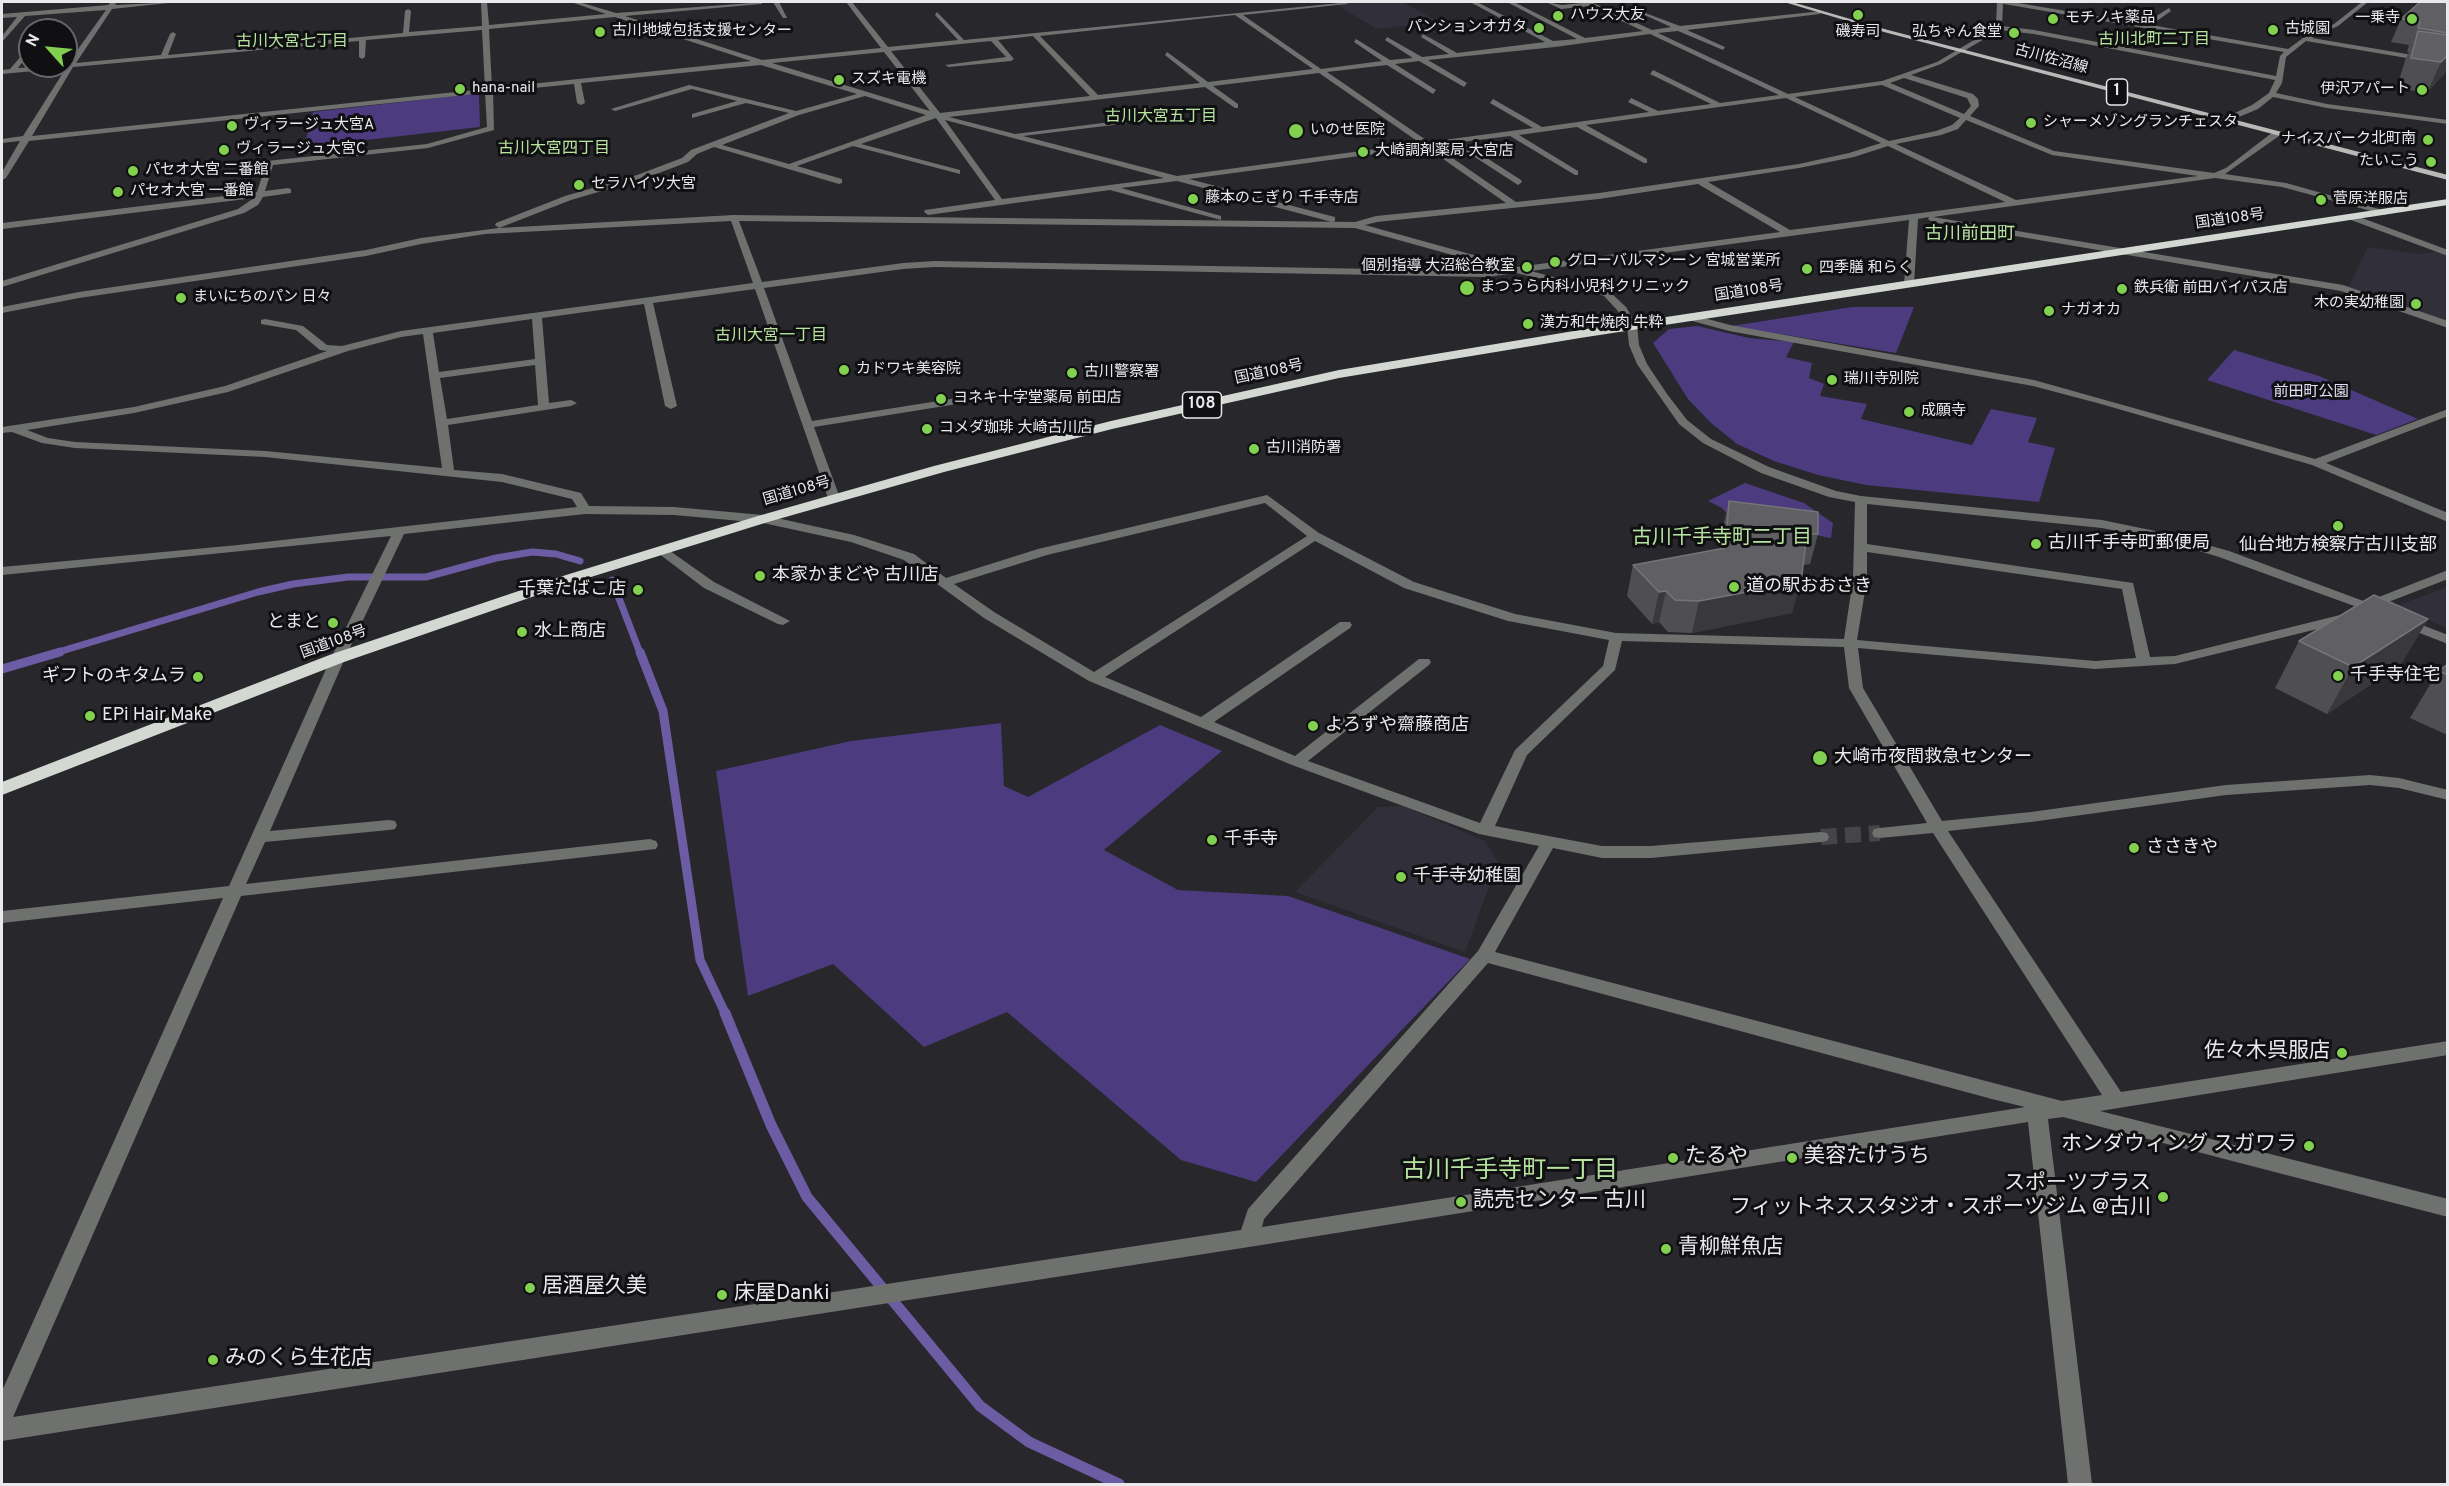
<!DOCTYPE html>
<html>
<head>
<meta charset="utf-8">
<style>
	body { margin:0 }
	#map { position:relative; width:2449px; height:1486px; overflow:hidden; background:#28272c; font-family:Overpass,sans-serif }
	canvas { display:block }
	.frame { position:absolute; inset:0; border:3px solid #e9e9ec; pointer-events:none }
	.north { position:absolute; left:18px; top:18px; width:60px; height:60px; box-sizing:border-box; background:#101012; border:2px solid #676769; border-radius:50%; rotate:297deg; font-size:16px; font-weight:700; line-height:24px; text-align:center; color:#e9e9ec }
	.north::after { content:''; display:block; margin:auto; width:21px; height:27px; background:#81d050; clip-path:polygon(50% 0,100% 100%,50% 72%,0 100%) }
</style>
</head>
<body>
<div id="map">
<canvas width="2449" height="1486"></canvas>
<div class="frame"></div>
<div class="north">N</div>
</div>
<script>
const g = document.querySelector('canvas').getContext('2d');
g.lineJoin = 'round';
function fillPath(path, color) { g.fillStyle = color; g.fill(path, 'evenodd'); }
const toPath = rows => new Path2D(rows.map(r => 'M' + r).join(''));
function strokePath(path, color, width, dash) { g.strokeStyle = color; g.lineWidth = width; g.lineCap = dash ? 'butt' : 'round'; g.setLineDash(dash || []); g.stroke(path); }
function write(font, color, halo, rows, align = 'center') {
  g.font = font + ' Overpass,"Noto Sans JP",sans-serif'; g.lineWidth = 6; g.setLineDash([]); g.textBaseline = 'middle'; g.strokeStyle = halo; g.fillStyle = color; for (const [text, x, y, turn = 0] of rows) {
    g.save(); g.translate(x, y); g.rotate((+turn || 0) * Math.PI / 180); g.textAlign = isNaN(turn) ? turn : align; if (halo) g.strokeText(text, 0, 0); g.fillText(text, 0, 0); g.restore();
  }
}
const built = toPath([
	[1359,2,1403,2,1439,22,1376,29,1336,4],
	[2368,247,2420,254,2439,251,2447,255,2447,323,2348,288],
	[2447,587,2447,628,2396,606],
	[1403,806,1485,841,1498,862,1465,952,1295,892,1378,807]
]);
const green = toPath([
	[473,94,479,95,480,127,304,147,313,112],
	[1852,307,1914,307,1896,353,1732,326],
	[1697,326,1749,338,1794,342,1786,357,1812,363,1809,378,1824,384,1820,396,1867,404,1861,419,1972,445,1991,409,2037,418,2028,442,2055,448,2039,502,1866,485,1818,475,1774,461,1737,444,1711,423,1688,399,1653,343,1669,329],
	[2234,350,2319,376,2418,419,2376,435,2207,380],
	[1745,483,1804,503,1833,523,1831,538,1731,519,1722,508,1708,501],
	[1001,723,1004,786,1028,797,1160,725,1222,751,1104,850,1178,890,1288,896,1470,959,1256,1182,1181,1160,1007,1012,924,1047,833,964,748,996,716,771,851,741]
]);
const streamFar2 = toPath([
	[612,580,640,653],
	[55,653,258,592,293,584,348,577,426,577,496,558,532,552,556,554,580,561]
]);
const streamFar1 = toPath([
	[640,652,663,711,700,960,726,1015],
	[2,669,60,652]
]);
const stream = toPath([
	[725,1013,771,1125,807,1197,980,1406,1029,1442,1119,1484]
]);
const minorTunnel = toPath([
	[1821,837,1880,833]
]);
const minor = toPath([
	[111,2,117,2,115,5,178,2,112,9,76,63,161,55,170,34,173,32,176,34,168,55,403,33,405,11,408,9,411,11,409,32,482,26,481,2,487,2,489,25,606,14,571,2,579,2,616,13,764,2,761,4,625,16,762,60,881,48,846,2,852,2,888,47,958,40,935,15,937,12,964,40,1350,2,1347,4,1243,15,1321,69,1382,61,1354,42,1356,39,1390,60,1413,58,1385,40,1387,37,1422,57,1449,54,1421,37,1423,34,1457,53,1545,42,1470,2,1477,2,1553,41,1577,39,1507,2,1514,2,1585,38,1643,31,1590,6,1561,9,1546,2,1562,5,1591,2,1652,30,1671,27,1640,13,1640,11,1680,26,1822,11,1820,14,1687,30,1725,47,1723,50,1678,31,1658,33,1788,94,1882,81,1937,62,1996,27,1997,2,2012,2,2144,24,2169,8,2171,11,2151,25,2288,49,2303,38,2334,24,2362,2,2368,2,2338,26,2312,38,2448,61,2448,65,2306,41,2286,57,2282,83,2276,93,2327,104,2448,120,2448,124,2327,108,2273,97,2258,109,2227,122,2223,120,2224,118,2252,105,2269,93,2275,80,2034,34,2000,30,1941,64,1911,75,1973,94,1978,99,1979,106,1970,116,2054,151,2214,173,2226,168,2273,132,2279,132,2279,136,2225,174,2286,183,2386,211,2386,215,2282,187,2215,178,1933,217,2343,285,2448,321,2448,328,2341,291,1932,222,1928,219,1929,217,1918,219,1914,284,1909,287,1904,284,1909,220,1531,271,1610,292,1626,307,1637,325,1639,345,1647,364,1667,394,1687,420,1711,439,1769,467,1836,491,1861,496,2102,520,2165,533,2229,551,2366,602,2448,570,2448,579,2378,606,2384,610,2382,613,2369,611,2354,620,2175,664,2095,669,1858,648,1863,688,1942,821,2031,812,2226,785,2370,775,2399,778,2448,790,2448,800,2399,788,2370,785,2226,795,2031,822,1948,831,2121,1092,2448,1041,2448,1055,2100,1111,2448,1199,2448,1217,2063,1117,2048,1119,2092,1484,2068,1484,2028,1122,1249,1247,2,1441,2,1391,223,898,2,923,2,911,229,886,331,658,391,536,2,575,2,567,238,545,577,507,572,499,502,482,265,457,75,448,42,443,12,432,2,433,2,427,134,407,225,386,327,351,320,350,296,330,261,324,261,320,265,319,303,326,327,345,342,346,401,331,753,283,731,221,485,234,421,244,366,256,79,298,2,313,2,307,79,292,366,250,421,238,499,228,495,225,496,223,565,196,637,175,682,158,691,150,789,113,746,103,692,118,692,114,737,101,692,89,615,111,611,109,689,85,796,111,857,94,761,65,581,83,585,103,581,105,577,103,574,84,493,92,494,130,428,148,273,165,265,191,288,188,291,189,291,193,263,197,258,205,244,213,2,287,2,281,238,209,254,198,2,229,2,223,257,192,267,161,427,144,487,127,485,93,29,141,6,178,2,180,2,172,20,141,2,143,2,139,23,136,66,68,2,74,2,70,10,69,28,48,30,52,18,68,66,66,106,10,25,16,2,42,2,36,17,17,2,18,2,14,108,5,111,2],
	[2003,4,2004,4,2284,52,2280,56,2276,76,2034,30,2002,26,2003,4],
	[1235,15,1313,69,1208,82,1167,52,1165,55,1200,83,1098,95,1040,36,1235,15],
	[615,17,751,61,492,88,489,29,615,17],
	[482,30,485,89,32,136,73,67,359,41,359,57,362,59,365,57,366,40,482,30],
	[1650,34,1779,95,1720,103,1653,70,1650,74,1711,104,1658,111,1631,98,1628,102,1649,112,1542,127,1493,99,1490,103,1533,128,1429,142,1327,72,1387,65,1433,94,1436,90,1395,64,1419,61,1464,87,1467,83,1428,60,1555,47,1650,34],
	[1033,36,1090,96,940,113,891,51,991,41,1006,57,945,65,949,67,1011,61,1014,59,998,40,1033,36],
	[884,52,930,111,772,63,884,52],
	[1319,73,1420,143,1177,176,1023,136,1179,117,1183,115,1182,113,1015,134,949,117,1205,87,1235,108,1238,108,1238,104,1213,86,1319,73],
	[1904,78,1967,98,1971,106,1964,114,1890,83,1904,78],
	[1882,85,1960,118,1952,125,1936,131,1889,141,1795,97,1882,85],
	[865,96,926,115,789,164,722,145,799,115,865,96],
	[1786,98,1881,143,1849,153,1799,164,1599,193,1516,202,1435,146,1453,143,1518,185,1522,182,1521,180,1462,142,1510,136,1575,175,1578,175,1578,171,1519,135,1577,127,1644,163,1647,163,1647,159,1586,125,1786,98],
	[936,118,995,200,925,210,924,212,928,215,1110,190,1221,220,1221,216,1121,188,1177,181,1332,222,1335,221,1335,217,1189,179,1426,147,1506,203,1376,216,1355,222,734,215,499,228,571,200,643,179,688,162,697,154,714,147,839,184,842,183,842,179,797,166,853,146,960,174,960,170,861,144,936,118],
	[945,120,1164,178,1002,199,945,120],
	[1966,120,2052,155,2198,176,2016,200,1896,144,1941,135,1958,129,1966,120],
	[1888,146,2005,202,1790,230,1708,182,1799,168,1854,157,1888,146],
	[1698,184,1780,232,1517,267,1365,225,1377,222,1599,199,1698,184],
	[739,221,1355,228,1503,269,1487,271,935,261,903,263,762,282,739,221],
	[935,267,1487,277,1516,273,1581,288,1604,296,1618,311,1627,325,1629,345,1637,364,1679,424,1703,443,1761,473,1829,497,1855,502,1853,579,1844,639,1616,633,1515,614,1414,582,1319,533,1267,495,1038,549,946,578,914,554,854,535,763,515,674,507,589,506,581,493,502,474,454,470,448,425,571,406,577,403,571,400,549,403,542,318,644,304,665,406,671,409,677,406,653,303,755,289,828,498,830,501,838,501,840,498,814,427,976,401,981,398,976,395,812,421,764,288,903,269,935,267],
	[532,319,535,359,439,372,433,333,532,319],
	[423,334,442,468,265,451,75,442,48,438,27,430,134,413,228,392,348,351,401,337,423,334],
	[535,365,538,405,447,419,440,378,535,365],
	[1265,503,1307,536,1094,672,994,612,954,584,1047,555,1265,503],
	[1867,504,2102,528,2163,540,2219,557,2357,607,2344,614,2175,656,2150,657,2133,583,1867,544,1867,504],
	[585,514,674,515,763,523,851,542,904,560,984,618,1089,681,1292,765,1479,834,1539,846,1478,951,1248,1209,1241,1230,13,1417,241,896,656,849,658,845,656,841,650,839,246,884,265,842,389,830,395,829,397,825,395,821,389,820,270,831,345,658,404,534,585,514],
	[1315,541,1404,588,1508,621,1609,640,1603,666,1515,750,1480,823,1308,761,1429,665,1431,662,1429,659,1419,659,1295,756,1214,722,1350,628,1352,625,1350,622,1340,622,1201,717,1105,677,1315,541],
	[1867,552,2122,589,2136,658,2095,661,1857,640,1867,579,1867,552],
	[1622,641,1844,647,1849,688,1927,823,1880,828,1874,829,1872,833,1874,837,1880,838,1933,833,2102,1095,2062,1101,1495,952,1553,848,1602,858,1651,858,1821,842,1827,841,1829,837,1827,833,1821,832,1651,846,1602,846,1495,826,1527,755,1615,670,1622,641],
	[1488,963,1992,1099,2025,1107,1262,1227,1264,1219,1488,963],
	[773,2,779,2,787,18,783,18,773,2],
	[2354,215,2448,250,2448,256,2351,220,2350,218,2354,215],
	[1689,314,1730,325,2034,380,2315,459,2448,409,2448,416,2326,463,2448,513,2448,522,2312,465,2101,404,2033,386,1729,331,1685,319,1684,317,1689,314],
	[663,546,714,582,790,621,783,625,778,624,704,588,658,553,657,550,663,546],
	[2404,618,2448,635,2448,644,2399,625,2397,622,2404,618]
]);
const major = toPath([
	[1784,2,1792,2,1888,30,2448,175,2448,180,1884,32,1784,2]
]);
const highway = toPath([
	[2448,199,2448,205,1580,338,1339,378,1112,429,944,472,768,522,578,581,344,662,2,795,2,782,332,654,566,575,758,516,934,466,1111,421,1339,370,1580,330,2448,199]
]);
const wall = toPath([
	[2448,2,2448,69,2427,93,2397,88,2405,60,2409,52,2407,52,2409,45,2391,42,2401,19],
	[1729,501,1818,534,1810,564,1803,565,1792,613,1692,633,1668,632,1659,622,1652,624,1627,596,1633,565,1720,549,1722,531],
	[2428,619,2401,664,2327,714,2275,688,2299,641],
	[2448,664,2448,733,2445,734,2410,718,2438,671]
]);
const shadedWall = toPath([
	[2448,55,2448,69,2427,93,2441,62],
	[1801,582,1792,613,1692,633,1699,601],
	[1666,591,1659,622,1652,624,1659,592],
	[2428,619,2401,664,2327,714,2353,667]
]);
const building = toPath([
	[2420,2,2448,2,2448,33,2418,28,2420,22,2401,19,2420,2],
	[2418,31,2448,35,2448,55,2441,62,2411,58,2418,31],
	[1729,501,1818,512,1818,534,1807,534,1801,582,1699,601,1675,600,1666,591,1659,592,1633,565,1725,548,1729,501],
	[2374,595,2428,619,2353,667,2299,641,2374,595],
	[2448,664,2448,675,2438,671,2448,664]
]);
const markers = [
	[1858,15,6,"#81d050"],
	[1558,16,6,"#81d050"],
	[2053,19,6,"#81d050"],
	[2412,19,6,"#81d050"],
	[1539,28,6,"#81d050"],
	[2273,30,6,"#81d050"],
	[600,32,6,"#81d050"],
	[2014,33,6,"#81d050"],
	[839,80,6,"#81d050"],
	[460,89,6,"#81d050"],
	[2422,90,6,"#81d050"],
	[2031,123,6,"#81d050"],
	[232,126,6,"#81d050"],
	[1296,131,8,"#81d050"],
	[2428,140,6,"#81d050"],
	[224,150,6,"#81d050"],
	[1363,152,6,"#81d050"],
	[2431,162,6,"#81d050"],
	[133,171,6,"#81d050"],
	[579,185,6,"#81d050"],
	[118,192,6,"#81d050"],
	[1193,199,6,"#81d050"],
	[2321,200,6,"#81d050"],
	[1555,262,6,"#81d050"],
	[1527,267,6,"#81d050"],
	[1807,269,6,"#81d050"],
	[1467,288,8,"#81d050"],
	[2122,289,6,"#81d050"],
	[181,298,6,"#81d050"],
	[2416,304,6,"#81d050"],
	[2049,311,6,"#81d050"],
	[1528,324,6,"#81d050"],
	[844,370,6,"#81d050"],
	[1072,373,6,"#81d050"],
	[1832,380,6,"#81d050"],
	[941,399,6,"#81d050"],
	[1909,412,6,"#81d050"],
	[927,429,6,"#81d050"],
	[1254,449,6,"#81d050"],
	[2338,526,6,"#81d050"],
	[2036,544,6,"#81d050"],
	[760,576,6,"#81d050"],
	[1734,587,6,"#81d050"],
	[638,590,6,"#81d050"],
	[333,623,6,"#81d050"],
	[522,632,6,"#81d050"],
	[2338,676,6,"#81d050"],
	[198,677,6,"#81d050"],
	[90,716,6,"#81d050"],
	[1313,726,6,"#81d050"],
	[1820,758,8,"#81d050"],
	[1212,840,6,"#81d050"],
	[2134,848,6,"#81d050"],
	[1401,877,6,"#81d050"],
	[2342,1053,6,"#81d050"],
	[2309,1146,6,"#81d050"],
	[1673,1158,6,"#81d050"],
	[1792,1158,6,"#81d050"],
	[2163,1197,6,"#81d050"],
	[1461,1202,6,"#81d050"],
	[1666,1249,6,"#81d050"],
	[530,1288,6,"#81d050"],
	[722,1295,6,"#81d050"],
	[213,1360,6,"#81d050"]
];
const farPoinames = [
	["ハウス大友",1570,16],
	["モチノキ薬品",2065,19],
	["一乗寺",2400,19,"right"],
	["パンションオガタ",1527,28,"right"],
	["古城園",2285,30],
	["古川地域包括支援センター",612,32],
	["磯寿司",1858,33,"center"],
	["弘ちゃん食堂",2002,33,"right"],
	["スズキ電機",851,80],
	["hana-nail",472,89],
	["伊沢アパート",2410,90,"right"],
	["シャーメゾングランチェスタ",2043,123],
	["ヴィラージュ大宮A",244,126],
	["いのせ医院",1310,131],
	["ナイスパーク北町南",2416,140,"right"],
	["ヴィラージュ大宮C",236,150],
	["大崎調剤薬局 大宮店",1375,152],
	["たいこう",2419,162,"right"],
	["パセオ大宮 二番館",145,171],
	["セラハイツ大宮",591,185],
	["パセオ大宮 一番館",130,192],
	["藤本のこぎり 千手寺店",1205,199],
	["菅原洋服店",2333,200],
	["グローバルマシーン 宮城営業所",1567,262],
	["個別指導 大沼総合教室",1515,267,"right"],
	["四季膳 和らく",1819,269],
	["まつうら内科小児科クリニック",1480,288],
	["鉄兵衛 前田バイパス店",2134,289],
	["まいにちのパン 日々",193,298],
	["木の実幼稚園",2404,304,"right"],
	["ナガオカ",2061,311],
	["漢方和牛焼肉 牛粋",1540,324],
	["カドワキ美容院",856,370],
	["古川警察署",1084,373],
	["瑞川寺別院",1844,380],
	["ヨネキ十字堂薬局 前田店",953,399],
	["成願寺",1921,412],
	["コメダ珈琲 大崎古川店",939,429],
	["古川消防署",1266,449]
];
const farStreetnames = [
	["古川佐沼線",2051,60,15],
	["国道108号",2230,220,-8],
	["国道108号",1749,292,-9],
	["国道108号",1269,373,-12],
	["国道108号",797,492,-16],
	["国道108号",334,643,-20]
];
const farParknames = [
	["前田町公園",2311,393]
];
const farNeighbourhoodnames = [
	["古川北町二丁目",2154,41],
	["古川大宮七丁目",292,43],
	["古川大宮五丁目",1161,118],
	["古川大宮四丁目",554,150],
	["古川大宮一丁目",771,337]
];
const shields = [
	[2117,92,21],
	[1202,405,39]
];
const shieldNames = [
	["1",2117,92],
	["108",1202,405]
];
const farQuarternames = [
	["古川前田町",1970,235]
];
const poiNames = [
	["古川千手寺町郵便局",2048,544],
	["仙台地方検察庁古川支部",2338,546,"center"],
	["本家かまどや 古川店",772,576],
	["道の駅おおさき",1746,587],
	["千葉たばこ店",626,590,"right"],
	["とまと",321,623,"right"],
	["水上商店",534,632],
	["千手寺住宅",2350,676],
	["ギフトのキタムラ",186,677,"right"],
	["EPi Hair Make",102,716],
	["よろずや齋藤商店",1325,726],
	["大崎市夜間救急センター",1834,758],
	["千手寺",1224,840],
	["ささきや",2146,848],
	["千手寺幼稚園",1413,877]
];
const neighbourhoodNames = [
	["古川千手寺町二丁目",1722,539]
];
const nearPoinames = [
	["佐々木呉服店",2330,1053,"right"],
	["ホンダウィング スガワラ",2297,1146,"right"],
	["たるや",1685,1158],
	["美容たけうち",1804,1158],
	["スポーツプラス",2151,1185,"right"],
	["フィットネススタジオ・スポーツジム @古川",2151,1209,"right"],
	["読売センター 古川",1473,1202],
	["青柳鮮魚店",1678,1249],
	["居酒屋久美",542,1288],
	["床屋Danki",734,1295],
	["みのくら生花店",225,1360]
];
const nearNeighbourhoodnames = [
	["古川千手寺町一丁目",1510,1172]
];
fillPath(built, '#312f3a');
fillPath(green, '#4c3b7e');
strokePath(streamFar2, '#6c5ca3', 7);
strokePath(streamFar1, '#6c5ca3', 9);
strokePath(stream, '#6c5ca3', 11);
strokePath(minorTunnel, '#454449', 16, [16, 8]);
fillPath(minor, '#6f716f');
fillPath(major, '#b7bab6');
fillPath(highway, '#d4d8d2');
fillPath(wall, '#4f4f53');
fillPath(shadedWall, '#38383d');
fillPath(building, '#5f5f64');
strokePath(building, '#757579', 1.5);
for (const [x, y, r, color] of markers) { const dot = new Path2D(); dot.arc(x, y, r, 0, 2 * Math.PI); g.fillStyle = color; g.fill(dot); strokePath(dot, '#101012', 2); }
write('15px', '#e9e9ec', '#101012', farPoinames, 'left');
write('15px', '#e9e9ec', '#101012', farStreetnames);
write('15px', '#e3e0f5', '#101012', farParknames);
write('16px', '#b7e3a1', '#101012', farNeighbourhoodnames);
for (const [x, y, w] of shields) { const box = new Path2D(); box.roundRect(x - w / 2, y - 13, w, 26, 4.5); g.fillStyle = '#101012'; g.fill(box); strokePath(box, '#e9e9ec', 1.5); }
write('bold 16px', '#e9e9ec', null, shieldNames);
write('18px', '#b7e3a1', '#101012', farQuarternames);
write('18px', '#e9e9ec', '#101012', poiNames, 'left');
write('20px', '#b7e3a1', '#101012', neighbourhoodNames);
write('21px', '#e9e9ec', '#101012', nearPoinames, 'left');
write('24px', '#b7e3a1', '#101012', nearNeighbourhoodnames);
</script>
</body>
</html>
